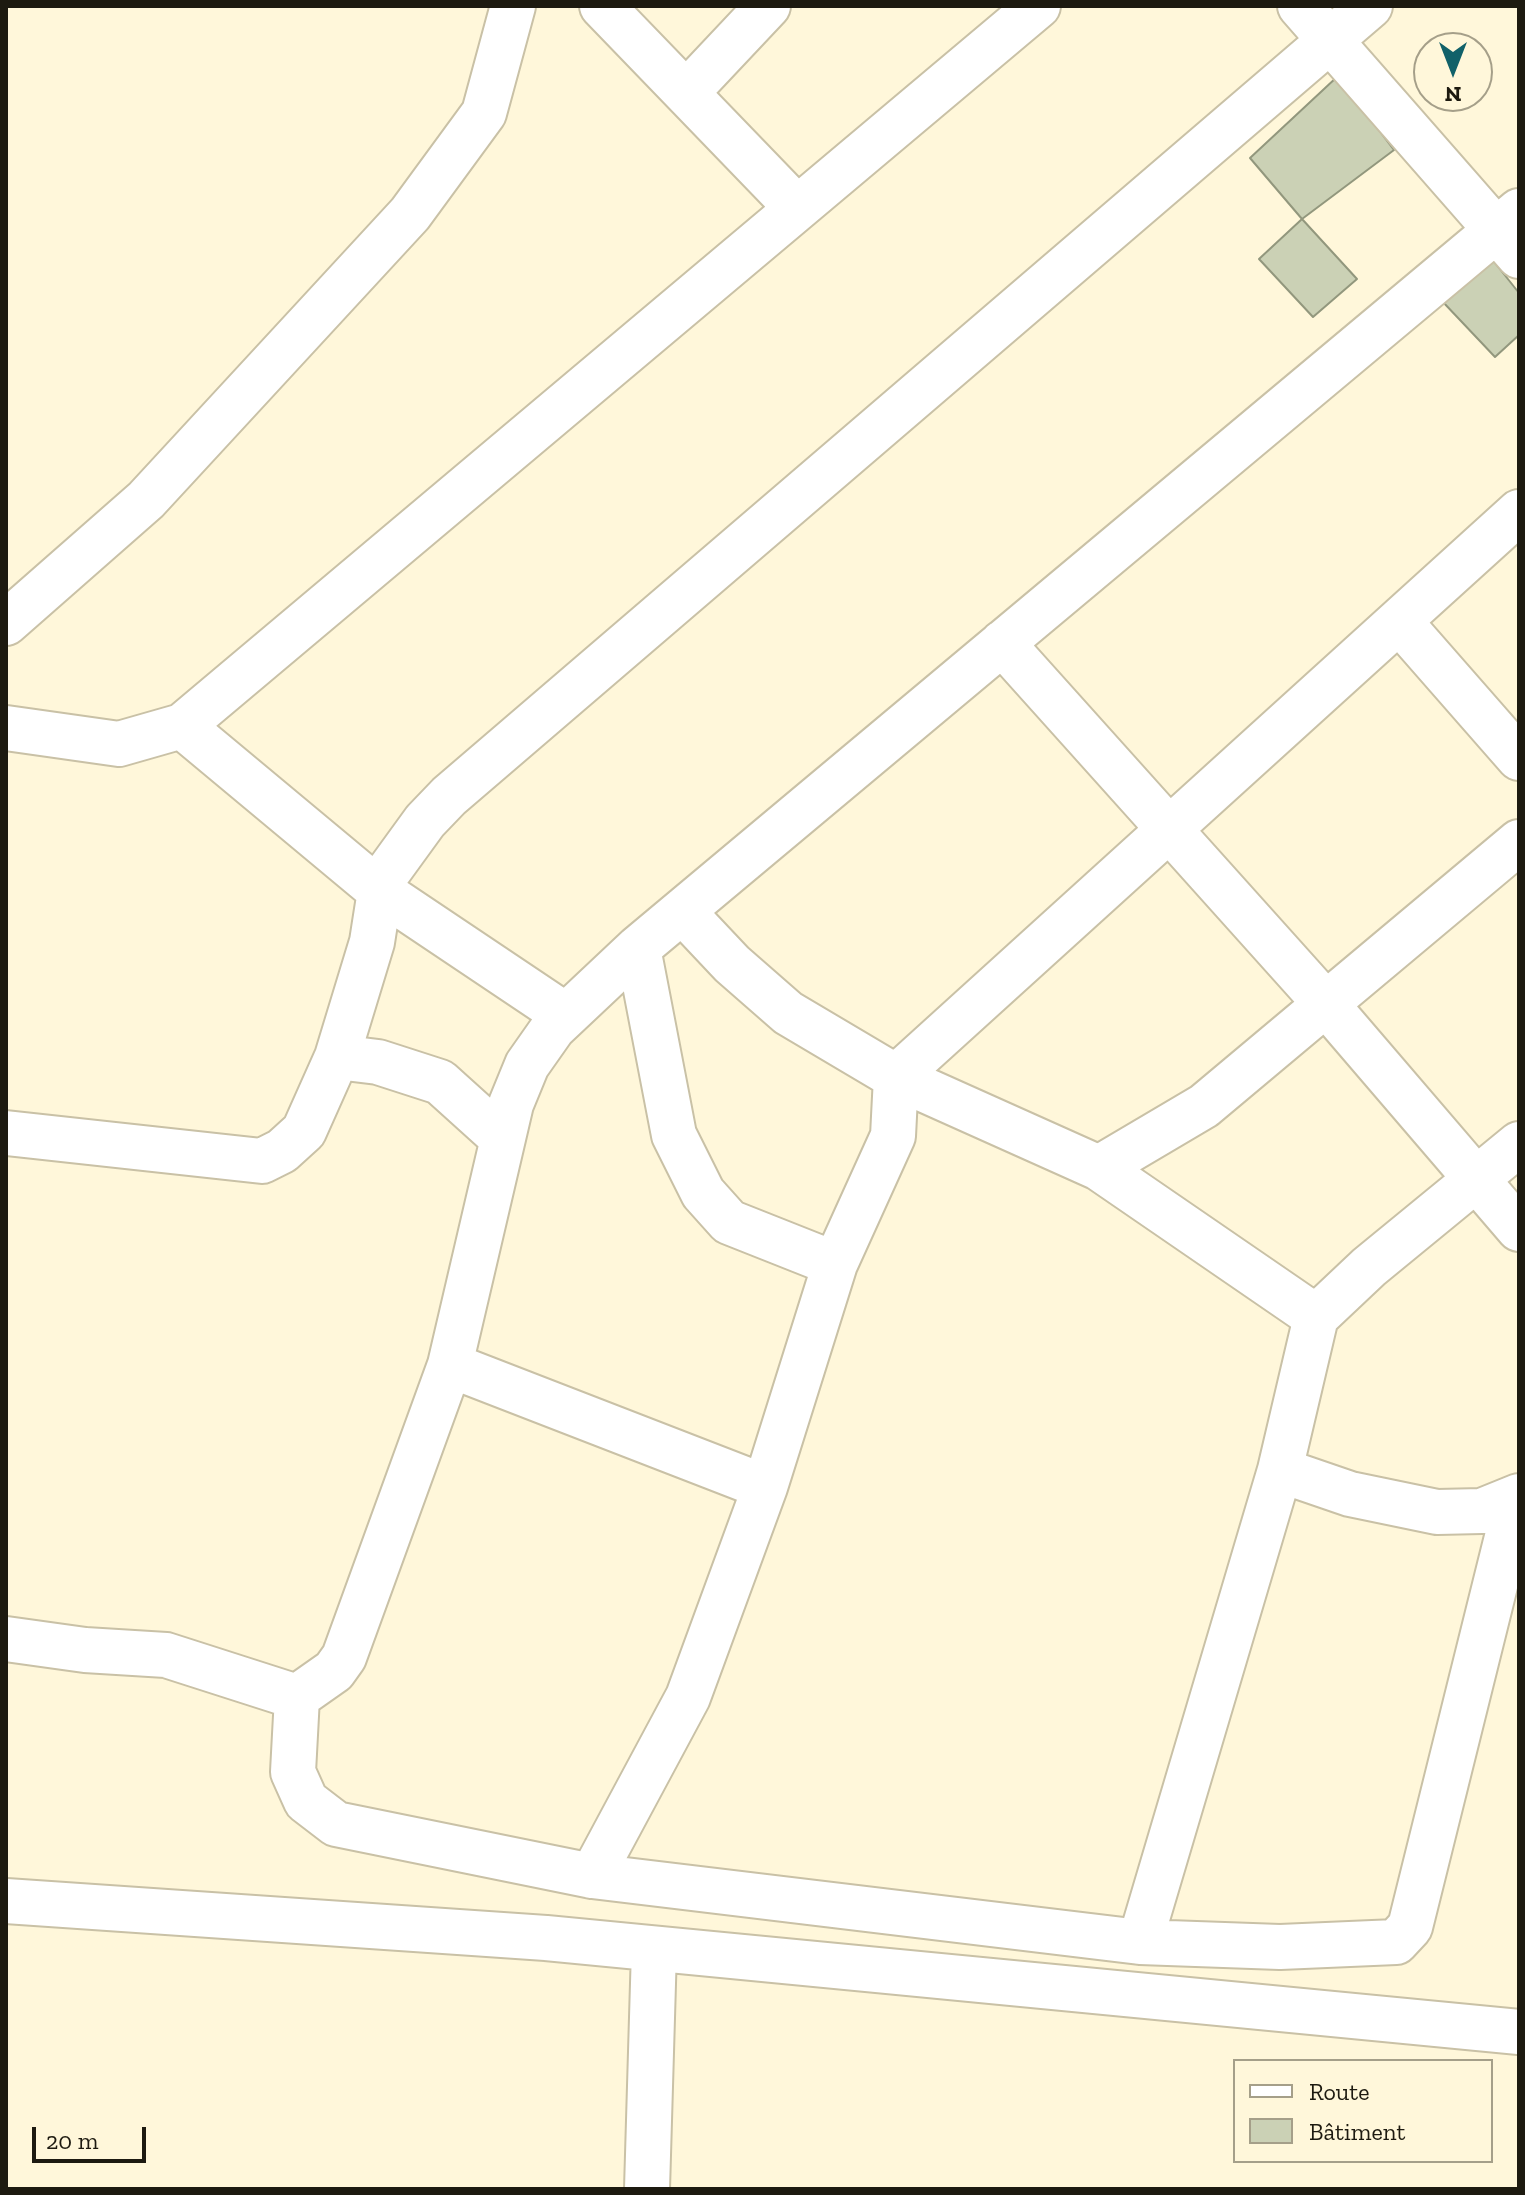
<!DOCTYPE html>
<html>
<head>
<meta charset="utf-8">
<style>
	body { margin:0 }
	#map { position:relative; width:1525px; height:2195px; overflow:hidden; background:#fff7da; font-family:"Zilla Slab",serif }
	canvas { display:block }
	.frame { position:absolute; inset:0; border:8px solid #1d1a10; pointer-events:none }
	.legend { position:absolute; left:1233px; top:2059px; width:260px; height:104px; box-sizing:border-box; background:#fff7da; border:2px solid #a59f89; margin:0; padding:10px 14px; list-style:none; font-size:24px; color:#1d1a10 }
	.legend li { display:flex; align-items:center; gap:16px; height:40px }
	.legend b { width:40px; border:2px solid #a59f89 }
	.north { position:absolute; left:1413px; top:32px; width:80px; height:80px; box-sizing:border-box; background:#fff7da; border:2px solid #a59f89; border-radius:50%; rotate:180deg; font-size:22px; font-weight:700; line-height:32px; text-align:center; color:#1d1a10 }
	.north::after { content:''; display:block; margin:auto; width:28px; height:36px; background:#116169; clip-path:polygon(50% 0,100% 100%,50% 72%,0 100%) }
	.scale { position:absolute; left:32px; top:2127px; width:114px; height:36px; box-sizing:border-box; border:4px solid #1d1a10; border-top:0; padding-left:10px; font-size:24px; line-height:28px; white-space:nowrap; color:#1d1a10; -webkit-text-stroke:6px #fff7da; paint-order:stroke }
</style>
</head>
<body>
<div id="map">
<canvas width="1525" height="2195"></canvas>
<div class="frame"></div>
<ul class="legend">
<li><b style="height:10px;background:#fff"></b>Route</li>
<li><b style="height:22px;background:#cbd1b5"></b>Bâtiment</li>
</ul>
<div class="north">N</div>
<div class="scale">20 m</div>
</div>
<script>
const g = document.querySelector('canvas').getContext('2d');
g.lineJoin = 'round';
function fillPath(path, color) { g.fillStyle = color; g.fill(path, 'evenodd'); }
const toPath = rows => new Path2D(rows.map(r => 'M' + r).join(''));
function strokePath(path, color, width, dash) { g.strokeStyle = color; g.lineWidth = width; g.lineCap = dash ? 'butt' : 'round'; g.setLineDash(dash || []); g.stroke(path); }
const building = toPath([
	[1338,76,1394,150,1302,219,1250,158,1338,76],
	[1302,219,1357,279,1313,317,1259,259,1302,219],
	[1492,259,1519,293,1519,335,1495,357,1442,301,1492,259]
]);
const minor = toPath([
	[602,6,797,208],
	[1300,6,1519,256],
	[687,92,768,6],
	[1399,621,1519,758],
	[6,623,146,500,410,214,484,113,513,6],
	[1002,643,1326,1004,1519,1229],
	[182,726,1038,6],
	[6,728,119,744,182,726,380,891,565,1015],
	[683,912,732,964,788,1013,896,1077,1099,1168,1204,1106,1519,842],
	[337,1057,378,1062,440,1082,502,1138],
	[6,1133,262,1161,282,1151,304,1131,337,1057,372,942,380,891,388,872,425,821,449,796,1370,6],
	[1099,1168,1316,1317,1369,1267,1519,1144],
	[835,1264,893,1136,896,1077,1519,512],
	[450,1365,765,1487],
	[1280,1470,1350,1494,1437,1512,1482,1511,1519,1496],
	[6,1639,85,1650,166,1655,297,1697],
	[297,1697,334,1671,344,1657,450,1365,511,1104,527,1065,553,1028,638,948,1519,211],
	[297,1697,293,1772,306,1801,336,1824,592,1876,1140,1942,1280,1470,1316,1317],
	[592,1876,688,1697,765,1487,835,1264,729,1222,703,1193,674,1135,638,948],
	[6,1901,546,1938,1519,2032],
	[1140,1942,1280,1947,1396,1942,1410,1927,1517,1497],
	[647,2189,654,1949]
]);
fillPath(building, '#cbd1b5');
strokePath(building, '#92977d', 2);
strokePath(minor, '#c9c1a6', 48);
strokePath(minor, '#fff', 44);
</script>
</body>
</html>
